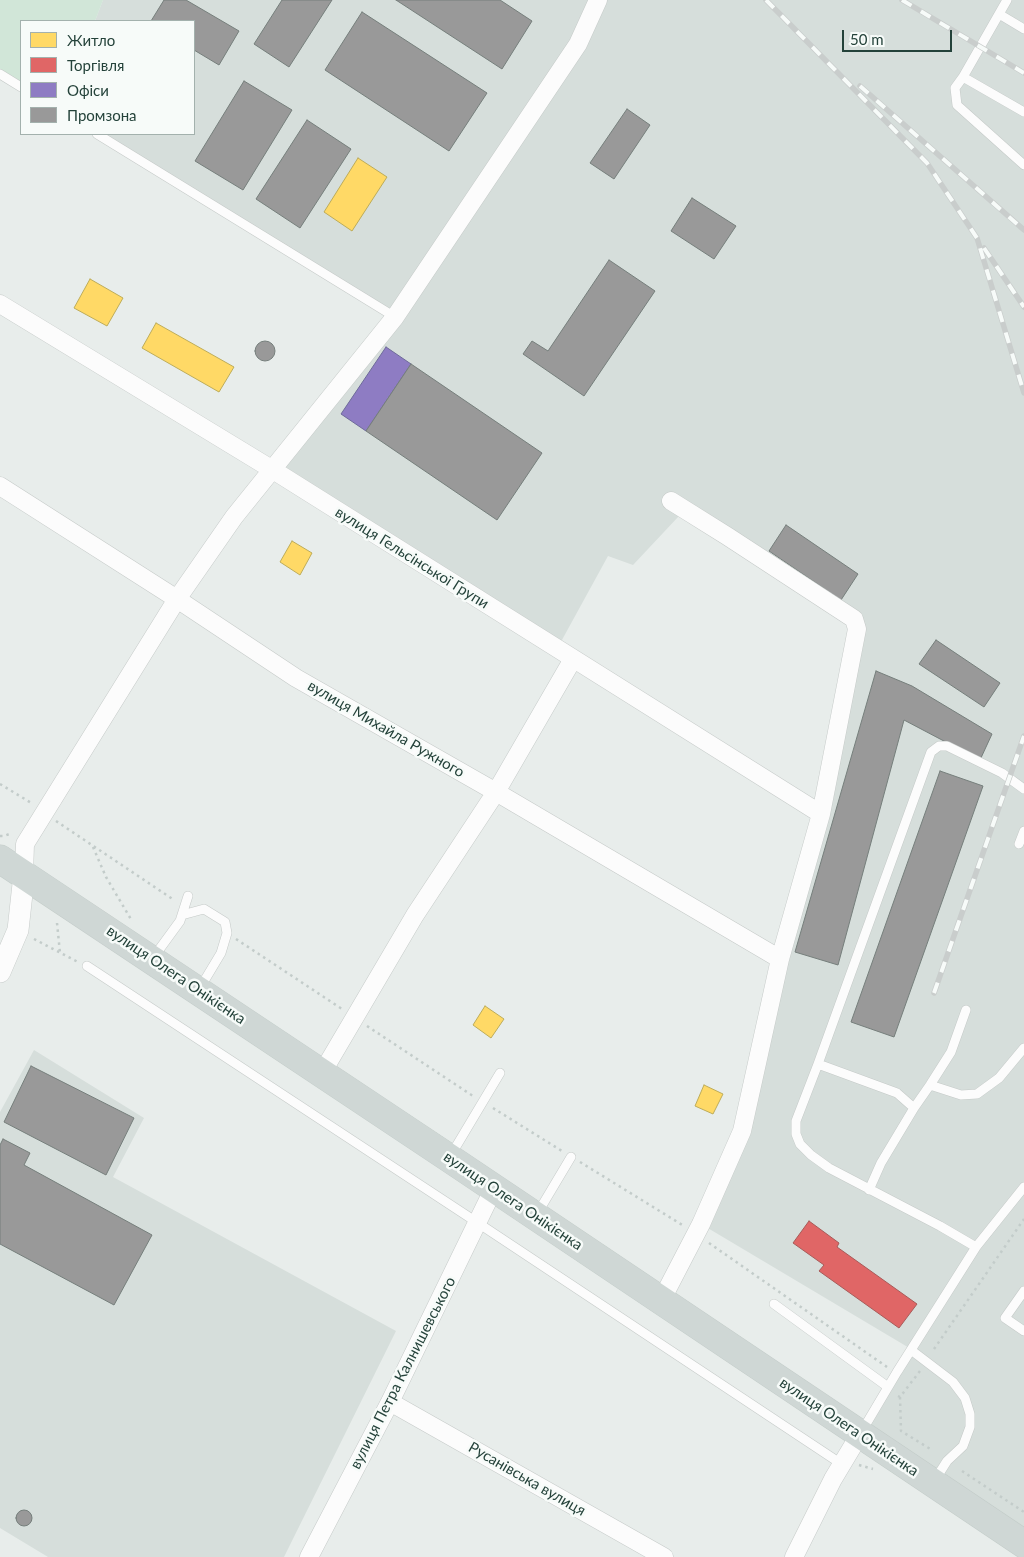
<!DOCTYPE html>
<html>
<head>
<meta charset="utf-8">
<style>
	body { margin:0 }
	#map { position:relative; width:1024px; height:1557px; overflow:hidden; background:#e8edeb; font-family:Lato,sans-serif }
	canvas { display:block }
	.legend { position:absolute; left:20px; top:20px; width:175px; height:115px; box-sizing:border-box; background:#f7fbf9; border:1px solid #a3b1ad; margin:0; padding:6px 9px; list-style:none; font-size:15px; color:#24423a }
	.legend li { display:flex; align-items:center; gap:10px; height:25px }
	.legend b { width:25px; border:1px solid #a3b1ad }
	.scale { position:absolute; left:842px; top:30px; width:110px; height:22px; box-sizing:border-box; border:2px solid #24423a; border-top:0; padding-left:6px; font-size:15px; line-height:18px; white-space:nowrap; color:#24423a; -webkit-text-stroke:4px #f7fbf9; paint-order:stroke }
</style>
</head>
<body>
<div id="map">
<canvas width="1024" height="1557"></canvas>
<ul class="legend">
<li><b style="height:14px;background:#ffd966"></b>Житло</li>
<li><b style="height:14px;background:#e06666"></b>Торгівля</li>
<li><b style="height:14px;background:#8e7cc3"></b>Офіси</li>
<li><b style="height:14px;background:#999"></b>Промзона</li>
</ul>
<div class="scale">50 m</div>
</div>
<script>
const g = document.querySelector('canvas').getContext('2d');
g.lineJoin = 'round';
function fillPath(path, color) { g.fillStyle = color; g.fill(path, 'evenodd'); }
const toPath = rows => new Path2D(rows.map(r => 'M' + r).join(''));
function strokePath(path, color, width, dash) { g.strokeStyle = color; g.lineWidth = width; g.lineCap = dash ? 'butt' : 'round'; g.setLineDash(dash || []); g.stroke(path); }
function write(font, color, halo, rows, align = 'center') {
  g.font = font + ' Lato,sans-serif'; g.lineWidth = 5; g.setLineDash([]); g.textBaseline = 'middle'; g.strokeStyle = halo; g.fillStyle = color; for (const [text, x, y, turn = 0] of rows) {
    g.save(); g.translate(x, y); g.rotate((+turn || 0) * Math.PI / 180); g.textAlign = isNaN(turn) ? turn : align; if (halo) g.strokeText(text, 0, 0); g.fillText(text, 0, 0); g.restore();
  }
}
const built = toPath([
	[103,0,1024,0,1024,1544,860,1434,911,1349,701,1224,742,1131,856,629,679,516,633,565,608,556,557,649,273,470,395,317,97,134,194,134,194,21,95,21],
	[34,1050,144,1118,113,1177,396,1331,284,1557,48,1557,0,1528,0,1112]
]);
const green = toPath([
	[0,0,103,0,95,21,21,21,21,87,0,74]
]);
const homes = toPath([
	[358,158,387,177,352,231,324,212,358,158],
	[90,279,123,298,107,326,74,308,90,279],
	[156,323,234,367,219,392,142,348,156,323],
	[292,541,312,553,300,575,280,562,292,541],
	[485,1006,504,1019,491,1038,473,1025,485,1006],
	[704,1085,723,1094,713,1114,695,1106,704,1085]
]);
const shops = toPath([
	[809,1221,839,1243,837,1247,917,1304,899,1328,819,1271,824,1265,793,1243,809,1221]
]);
const offices = toPath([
	[386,347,411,364,366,431,341,414,386,347]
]);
const industry = toPath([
	[164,0,186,0,239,31,219,65,194,50,194,21,151,21,164,0],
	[282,0,332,0,289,67,254,44,282,0],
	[396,0,500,0,532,21,502,69,396,0],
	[362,12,487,93,449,151,325,70,362,12],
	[244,81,292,110,243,190,195,161,244,81],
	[627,109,650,125,614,179,590,163,627,109],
	[307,120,351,149,300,228,256,199,307,120],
	[692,198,736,226,714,259,671,231,692,198],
	[609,260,655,291,584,396,523,354,532,341,548,351,609,260],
	'255 351a10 10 0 1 1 20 0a10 10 0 1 1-20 0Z',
	[411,364,542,453,497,520,366,431,411,364],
	[786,525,858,574,841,600,769,551,786,525],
	[936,640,1000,683,984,707,919,664,936,640],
	[876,671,912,686,992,734,980,760,904,720,838,965,795,952,876,671],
	[940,771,983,786,894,1037,851,1022,940,771],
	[31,1066,134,1118,106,1175,4,1122,31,1066],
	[3,1139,30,1153,24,1165,152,1235,114,1305,0,1244,0,1145,3,1139],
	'16 1518a8 8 0 1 1 16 0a8 8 0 1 1-16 0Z'
]);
const path = toPath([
	[0,784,33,804],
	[56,821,174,900],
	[0,836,4,836,12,833],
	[93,847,106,877,132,921],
	[57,923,60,953],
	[34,939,78,962],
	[236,939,342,1009],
	[367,1026,473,1096],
	[493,1108,562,1151],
	[580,1162,684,1226],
	[709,1243,887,1367],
	[934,1349,1024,1219],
	[898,1396,900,1397,920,1371],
	[900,1397,901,1431,932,1450],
	[859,1465,873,1469],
	[962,1471,1024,1512]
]);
const service = toPath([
	[1007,0,999,14,1024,29],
	[999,14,963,77,1024,112],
	[0,74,21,87],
	[963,77,955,88,957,105,1024,165],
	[97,134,395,317],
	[1019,844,1024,831],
	[182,915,204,909,225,922,227,933,221,953,200,988],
	[153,958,180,921,188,896],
	[87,966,478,1223,843,1465],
	[818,1064,897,1093,914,1108],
	[930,1085,961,1095,977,1094,999,1078,1024,1048],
	[451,1155,500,1073],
	[869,1190,881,1163,914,1108,930,1085,951,1052,966,1010],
	[537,1214,571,1157],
	[976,1247,940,1226,829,1168,811,1155,800,1144,796,1134,796,1121,818,1064,931,752,939,746,947,746,1002,773,1024,789],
	[1024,1291,1005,1318,1024,1331],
	[774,1304,888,1387],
	[911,1350,953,1382,965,1398,970,1414,970,1427,963,1446,947,1461,935,1480],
	[862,1431,897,1372,976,1247,1024,1187]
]);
const minor = toPath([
	[0,304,273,470,821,814],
	[0,486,177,599,296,678,496,792,780,959],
	[24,875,25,844,177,599,234,517,395,317,578,44,598,0],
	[322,1073,415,915,496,792,573,659],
	[661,1301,701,1224,742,1131,780,959,821,814,857,629,854,619,727,536,671,501],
	[390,1402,664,1557],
	[309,1557,390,1402,494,1188],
	[794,1557,833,1479,860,1434]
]);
const tertiary = toPath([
	[0,972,18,930,24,875]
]);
const primary = toPath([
	[0,859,449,1158,1024,1544]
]);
const rail = toPath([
	[766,0,927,163,977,238,1024,393],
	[902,0,1024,73],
	[860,86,1024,230],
	[984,248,1024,307],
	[934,993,1024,736]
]);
const streetNames = [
	["вулиця Гельсінської Групи",412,558,32],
	["вулиця Михайла Ружного",386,729,30],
	["вулиця Олега Онікієнка",176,975,34],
	["вулиця Олега Онікієнка",513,1201,34],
	["вулиця Петра Калнишевського",403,1373,-63],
	["вулиця Олега Онікієнка",849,1427,34],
	["Русанівська вулиця",527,1479,30]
];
fillPath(built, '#d6dedb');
fillPath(green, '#d1e6d8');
fillPath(homes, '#ffd966');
strokePath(homes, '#bdac59', 1);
fillPath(shops, '#e06666');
strokePath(shops, '#a85b59', 1);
fillPath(offices, '#8e7cc3');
strokePath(offices, '#6e6b9a', 1);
fillPath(industry, '#999');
strokePath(industry, '#767f7c', 1);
strokePath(service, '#c5cac8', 10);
strokePath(minor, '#c5cac8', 19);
strokePath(tertiary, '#c5cac8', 22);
strokePath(primary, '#c3ccc9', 29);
strokePath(path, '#c3ccca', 2.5, [2.5, 4]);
strokePath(service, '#fcfcfc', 9);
strokePath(minor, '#fcfcfc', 18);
strokePath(tertiary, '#fcfcfc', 21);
strokePath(primary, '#cfd7d5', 28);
strokePath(rail, '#c9cdcc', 5.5);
strokePath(rail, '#f7fbf9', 4, [11]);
write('15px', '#24423a', '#f7fbf9', streetNames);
</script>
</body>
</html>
